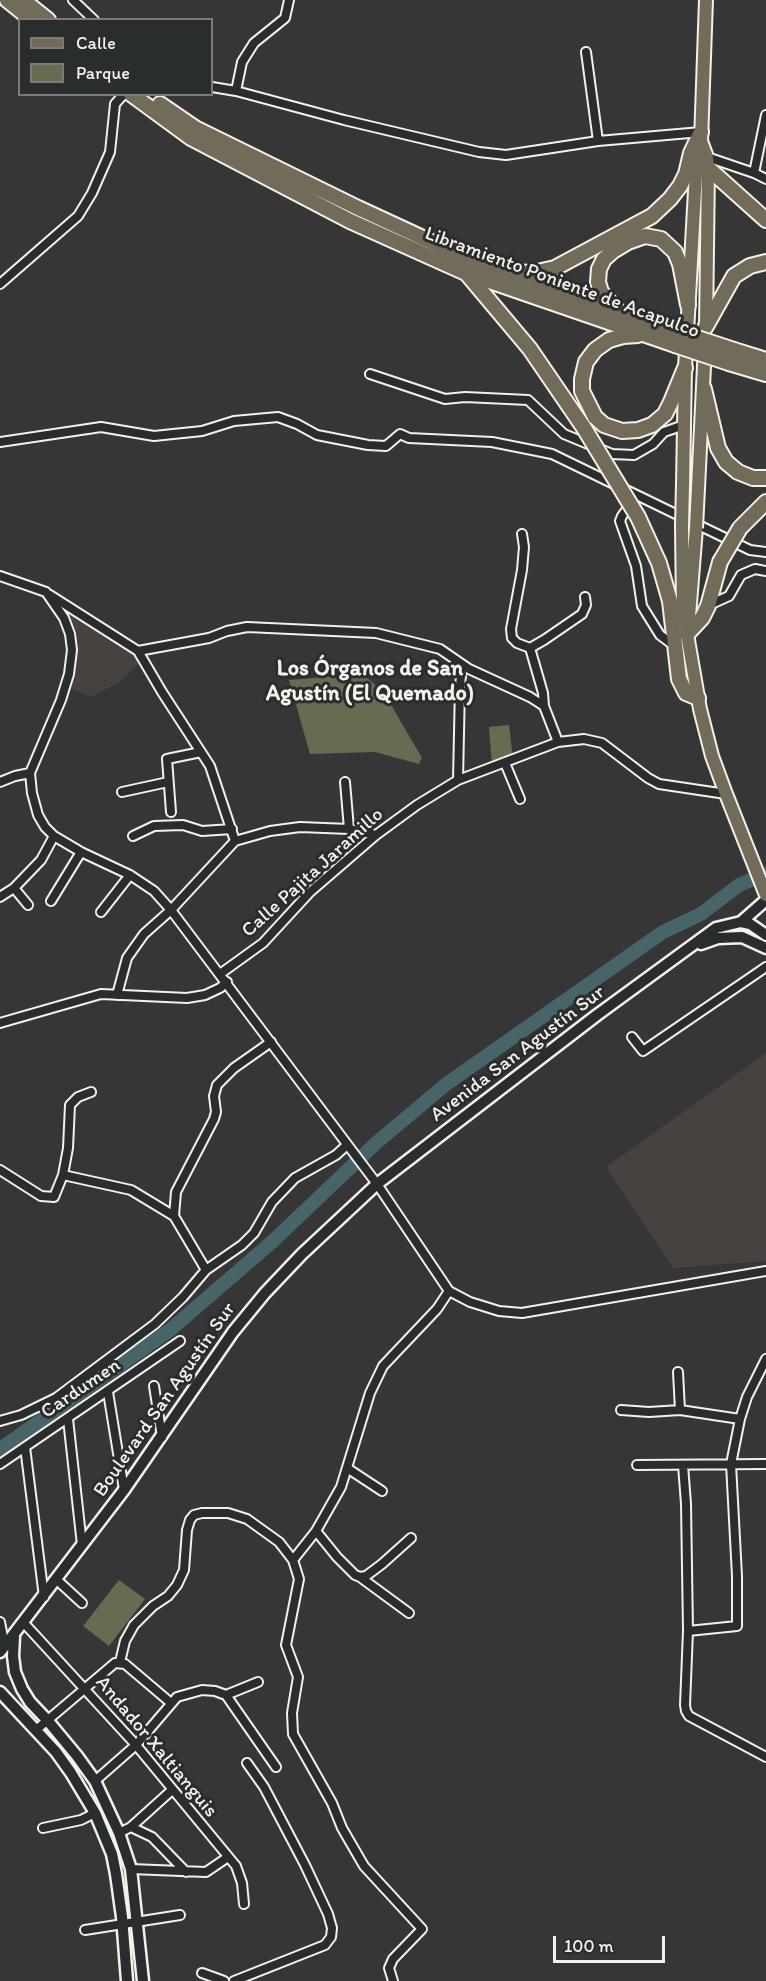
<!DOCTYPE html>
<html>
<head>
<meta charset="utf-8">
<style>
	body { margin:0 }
	#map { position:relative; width:766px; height:1981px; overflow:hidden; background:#373636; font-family:Itim,sans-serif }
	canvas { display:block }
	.legend { position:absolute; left:18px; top:18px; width:195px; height:78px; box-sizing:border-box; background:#2a2d2e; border:2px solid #7b7b78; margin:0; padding:8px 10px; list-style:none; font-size:18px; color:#f4f1e8 }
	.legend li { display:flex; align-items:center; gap:12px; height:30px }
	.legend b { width:30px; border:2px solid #7b7b78 }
	.scale { position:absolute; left:553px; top:1936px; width:112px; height:27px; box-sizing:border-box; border:3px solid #f4f1e8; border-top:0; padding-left:8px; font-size:18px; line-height:21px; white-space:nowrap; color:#f4f1e8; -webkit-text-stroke:4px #2a2d2e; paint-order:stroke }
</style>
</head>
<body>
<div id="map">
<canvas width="766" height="1981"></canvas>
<ul class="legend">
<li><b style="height:8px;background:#726b5a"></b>Calle</li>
<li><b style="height:16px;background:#656c52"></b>Parque</li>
</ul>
<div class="scale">100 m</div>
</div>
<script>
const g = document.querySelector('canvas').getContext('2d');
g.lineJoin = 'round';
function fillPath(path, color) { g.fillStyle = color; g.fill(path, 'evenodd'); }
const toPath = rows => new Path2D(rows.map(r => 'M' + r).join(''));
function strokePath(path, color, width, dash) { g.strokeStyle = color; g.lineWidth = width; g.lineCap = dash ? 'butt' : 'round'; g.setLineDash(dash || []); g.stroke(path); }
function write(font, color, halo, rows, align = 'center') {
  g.font = font + ' Itim,sans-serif'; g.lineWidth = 6; g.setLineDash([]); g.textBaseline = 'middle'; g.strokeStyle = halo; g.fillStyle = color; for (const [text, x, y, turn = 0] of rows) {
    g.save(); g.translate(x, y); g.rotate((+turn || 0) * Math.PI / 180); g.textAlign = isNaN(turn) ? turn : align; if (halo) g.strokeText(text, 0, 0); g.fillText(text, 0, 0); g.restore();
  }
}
const built = toPath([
	[70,610,136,652,141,662,118,683,91,697,68,687,72,633,68,622],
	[766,1053,766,1261,673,1268,606,1167]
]);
const green = toPath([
	[362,674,383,691,422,758,419,764,375,752,310,754,289,680],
	[509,725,513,759,492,765,489,727],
	[119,1580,145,1599,109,1646,83,1626]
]);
const river = toPath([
	[0,1449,170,1330,273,1241,375,1144,445,1085,663,932,701,914,739,885,766,874]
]);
const street = toPath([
	[73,0,94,20],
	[586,52,598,141],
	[212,87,236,91,344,120,479,152,506,155,598,141,701,132],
	[236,91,242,62,254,43,285,18,289,0],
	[707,157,754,173,766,179],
	[754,173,766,115],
	[0,284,78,216,92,193,110,152,115,104,122,96,127,94],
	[370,374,445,399,465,397,528,400,564,434,612,454,634,455,653,444,664,432,684,425],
	[0,442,101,427,154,436,202,431,234,421,278,417,297,424,317,435,368,445,386,446,400,434,409,438,492,442,552,454,750,550,766,552],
	[632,502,622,516,620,521,636,566,642,606,660,635,676,647],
	[522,534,524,547,522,570,511,629,512,638,517,643,530,648,544,640,582,614,586,605,585,597],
	[0,576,46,592,64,618,70,634,72,650,69,674,61,700,30,773,32,793,38,815,45,827,54,836,81,852,130,875,154,891,171,910,377,1184,449,1291,470,1302,499,1311,522,1313,766,1271],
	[50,595,138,651,209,638,227,631,247,627,376,633,440,649,469,669,530,697,544,706],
	[709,605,729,596,741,575,755,569,766,571],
	[530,648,543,693,544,706,558,742],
	[138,651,162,692,210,766,235,841],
	[505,763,520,799],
	[458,780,460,686,462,665],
	[0,782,15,776,30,773],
	[345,782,349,829],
	[122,792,168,782],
	[171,812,167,759,201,752],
	[133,836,154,826,183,825,202,831,232,829],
	[14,888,28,905],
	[0,897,14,888,41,860,54,836],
	[51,901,81,852],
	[101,912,130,875],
	[220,974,263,943,310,892,376,835,417,805,458,780,558,742,584,739,602,743,648,778,659,784,726,794],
	[117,995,127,958,144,934,171,910,235,841,270,831,300,827,349,829,376,835],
	[0,1023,101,994,187,998,205,995,220,988,227,982],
	[632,1037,643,1051,766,967],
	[0,1170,41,1196,54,1197,63,1175,68,1148,70,1105,78,1097,91,1092],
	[63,1175,131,1190,174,1216],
	[206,1270,174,1216,176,1192,214,1119,216,1112,214,1096,217,1085,234,1068,271,1042],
	[678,1372,680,1410],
	[154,1386,162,1437],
	[108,1392,124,1490],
	[621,1410,649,1412,680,1410,740,1419],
	[68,1419,82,1545],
	[0,1421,21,1415,56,1398,155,1324,183,1297,206,1270,242,1245,254,1233,272,1202,295,1178,336,1155,347,1145],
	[25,1447,44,1597],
	[0,1464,180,1341],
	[637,1465,766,1464],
	[683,1465,686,1504,688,1631,685,1705,686,1711,689,1716,766,1757],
	[347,1468,382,1491],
	[316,1531,337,1557,355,1575,360,1577,366,1576,382,1564,411,1538],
	[293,1560,316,1531,341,1487,370,1393,383,1366,437,1309,449,1291],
	[360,1577,409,1613],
	[57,1580,82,1603],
	[0,1622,5,1647],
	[23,1622,136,1745,236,1866,242,1883,244,1904],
	[688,1631,737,1626,737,1576,731,1464,740,1419,747,1397,766,1359],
	[120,1662,125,1641,134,1625,153,1606,168,1596,177,1585,184,1570,187,1530,190,1520,194,1515,202,1513,228,1513,247,1519,279,1542,293,1560,299,1579,286,1645,298,1677,292,1713,293,1734,332,1803,342,1828,364,1866,422,1929,393,1959,389,1968,393,1981],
	[226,1695,258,1682],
	[36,1730,115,1663,125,1664,171,1703],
	[95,1781,136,1745,177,1697,202,1690,215,1691,226,1695,276,1767],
	[131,1827,152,1837,186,1872],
	[43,1828,81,1820,95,1813],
	[119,1833,131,1827,172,1790],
	[131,1869,206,1872,228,1857],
	[85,1930,180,1915],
	[202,1973,224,1981],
	[234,1981,325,1945,331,1937,332,1928,328,1914,305,1865,264,1787,247,1763]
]);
const secondary = toPath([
	[741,922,766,900],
	[701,944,718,938,742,937,766,948],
	[14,1636,13,1656,15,1672,22,1689,30,1702,48,1721,77,1756,95,1781,119,1833,131,1869,143,1981],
	[0,1652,124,1490,233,1332,265,1293,302,1254,377,1184,597,1015,716,928,741,922,750,924,766,935],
	[0,1692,56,1752,71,1773,95,1813,112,1854,116,1874,122,1917,127,1981]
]);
const primary = toPath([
	[701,141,707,157,708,168,706,328],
	[683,484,685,368,697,155,701,141,706,0],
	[698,488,705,346],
	[682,526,683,611,700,709,712,756,726,794,766,895],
	[689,616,696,528]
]);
const highway = toPath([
	[7,0,32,20],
	[23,0,48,20],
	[131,94,191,138,350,221,466,273,675,345],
	[160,104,195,128,358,208,494,271,545,290,679,332],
	[708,168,766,220],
	[510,272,533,273,555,268,652,216,670,199,680,186,686,174,691,153,701,132],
	[467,274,530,349,584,428],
	[618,311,601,292,598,282,599,269,604,259,613,251,628,242,645,236,661,239,675,252,680,264,688,305],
	[706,326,734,276,750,266,766,262],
	[638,335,623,336,609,340,595,350,586,362,582,379,582,391,595,417,604,425,622,431,638,430,652,425,665,414,671,402,685,368],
	[734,350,766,360],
	[729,363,766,374],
	[704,389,718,448,726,462,738,472,753,478,766,478],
	[638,517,659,563,670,601,679,679,686,693,698,698],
	[740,528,766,502],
	[687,634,702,618,708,606,720,562]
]);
const primaryBridge = toPath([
	[682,526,683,484],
	[696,528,698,488]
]);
const highwayBridge = toPath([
	[679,332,734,350],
	[675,345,729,363],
	[584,428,638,517],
	[720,562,740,528]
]);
const streetNames = [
	["Libramiento Poniente de Acapulco",562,283,20],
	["Calle Pajita Jaramillo",313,873,-42],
	["Avenida San Agustín Sur",518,1054,-37],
	["Cardumen",81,1389,-34],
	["Boulevard San Agustín Sur",165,1400,-55],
	["Andador Xaltianguis",156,1747,50]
];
const quarterNames = [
	["Los Órganos de San",370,669],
	["Agustín (El Quemado)",370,694]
];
fillPath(built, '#474140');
fillPath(green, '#656c52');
strokePath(river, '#476568', 14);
strokePath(street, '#f4f1e8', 12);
strokePath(secondary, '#f4f1e8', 15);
strokePath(primary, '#f4f1e8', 16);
strokePath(highway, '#f4f1e8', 18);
strokePath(street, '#2a2d2e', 8);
strokePath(secondary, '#2a2d2e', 10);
strokePath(primary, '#726b5a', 12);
strokePath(highway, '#726b5a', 14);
strokePath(primaryBridge, '#f4f1e8', 16, []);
strokePath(highwayBridge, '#f4f1e8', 18, []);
strokePath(primaryBridge, '#726b5a', 12);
strokePath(highwayBridge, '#726b5a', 14);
write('20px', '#f4f1e8', '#2a2d2e', streetNames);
write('bold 22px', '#f4f1e8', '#2a2d2e', quarterNames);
</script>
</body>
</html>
